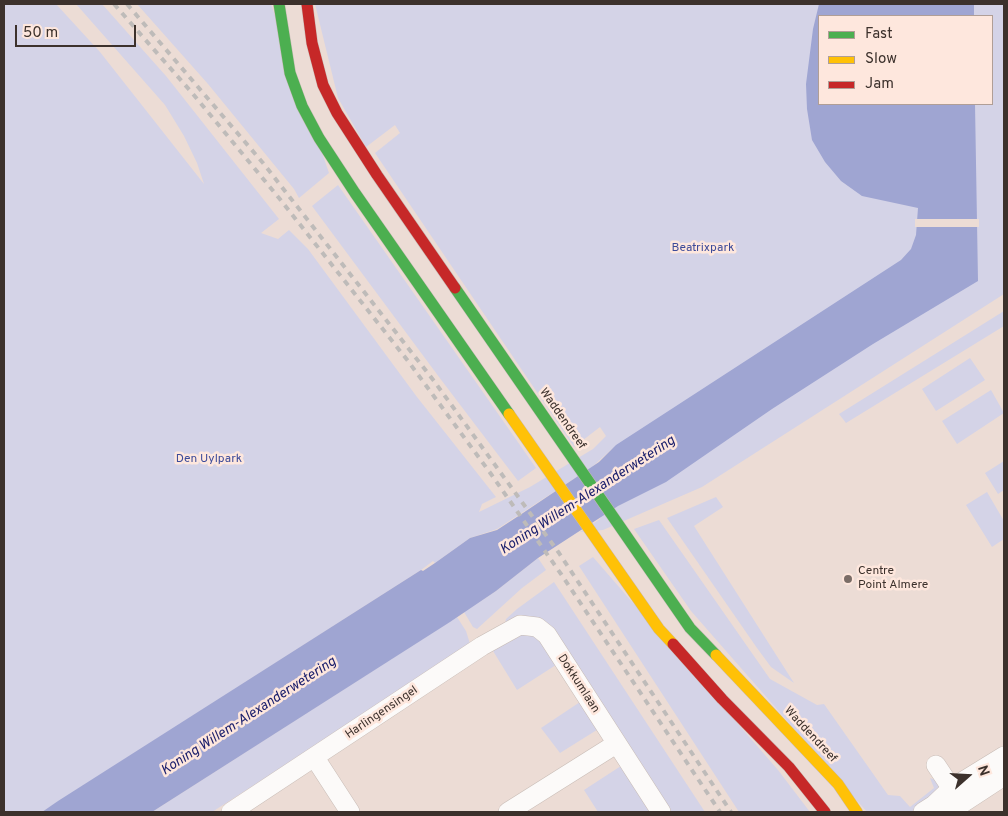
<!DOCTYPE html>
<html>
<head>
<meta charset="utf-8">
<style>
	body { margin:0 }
	#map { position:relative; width:1008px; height:816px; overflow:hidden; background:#ecdcd5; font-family:Overpass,sans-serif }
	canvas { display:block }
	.frame { position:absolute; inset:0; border:5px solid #3c312c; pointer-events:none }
	.legend { position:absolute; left:818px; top:15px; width:175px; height:90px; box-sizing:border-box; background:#fee7dd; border:1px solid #b09e96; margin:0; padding:6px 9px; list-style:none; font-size:15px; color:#3c312c }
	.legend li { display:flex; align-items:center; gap:10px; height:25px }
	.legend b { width:25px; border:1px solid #b09e96 }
	.north { position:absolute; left:943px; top:751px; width:50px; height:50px; -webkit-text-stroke:4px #fee7dd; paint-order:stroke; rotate:71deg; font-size:14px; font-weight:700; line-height:20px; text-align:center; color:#3c312c }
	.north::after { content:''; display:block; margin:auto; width:18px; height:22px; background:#3c312c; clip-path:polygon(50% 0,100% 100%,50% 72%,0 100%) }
	.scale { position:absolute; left:15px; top:25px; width:121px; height:22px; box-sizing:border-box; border:2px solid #3c312c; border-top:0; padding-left:6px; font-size:15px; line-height:18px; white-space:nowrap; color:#3c312c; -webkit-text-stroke:4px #fee7dd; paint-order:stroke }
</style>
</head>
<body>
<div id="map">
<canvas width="1008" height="816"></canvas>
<div class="frame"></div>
<ul class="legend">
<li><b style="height:6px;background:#4caf50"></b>Fast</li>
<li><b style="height:6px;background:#ffc107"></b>Slow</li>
<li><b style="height:6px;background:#c62828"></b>Jam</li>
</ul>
<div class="north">N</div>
<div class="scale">50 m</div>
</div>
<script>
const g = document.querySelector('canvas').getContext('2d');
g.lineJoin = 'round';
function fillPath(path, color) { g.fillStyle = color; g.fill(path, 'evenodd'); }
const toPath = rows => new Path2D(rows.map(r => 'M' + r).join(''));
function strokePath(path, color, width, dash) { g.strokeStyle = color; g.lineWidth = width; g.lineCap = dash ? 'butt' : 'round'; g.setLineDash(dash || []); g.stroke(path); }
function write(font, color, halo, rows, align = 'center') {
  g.font = font + ' Overpass,sans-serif'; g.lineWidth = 5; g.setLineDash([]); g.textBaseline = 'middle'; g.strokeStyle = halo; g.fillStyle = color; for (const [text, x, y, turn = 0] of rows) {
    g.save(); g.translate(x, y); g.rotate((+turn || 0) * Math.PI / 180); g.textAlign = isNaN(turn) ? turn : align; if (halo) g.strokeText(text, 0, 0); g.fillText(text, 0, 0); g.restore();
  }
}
const green = toPath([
	[4,4,56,4,100,52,204,184,197,163,184,136,165,105,76,4,102,4,166,76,279,219,261,233,278,239,289,230,308,249,417,397,496,497,482,504,479,512,530,487,583,455,593,449,606,436,600,427,574,447,375,153,400,133,395,125,366,147,338,98,315,4,1004,4,1004,294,702,487,603,530,580,532,600,519,613,448,592,467,497,529,470,538,435,563,433,561,421,570,42,812,4,812],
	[819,16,992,16,992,104,819,104],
	[137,4,271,4,329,173,299,198,294,189,208,84],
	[338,185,536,468,518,481,439,377,312,206],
	[1004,311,1004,326,846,423,839,414],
	[970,358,985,380,936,411,922,389],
	[991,390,1004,413,957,444,942,421],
	[1004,461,1004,490,998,494,985,473],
	[987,492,1004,521,1004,539,992,547,966,505],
	[716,497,723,507,694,526,794,683,771,667,757,648,667,518],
	[659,520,770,679,817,705,824,704,888,795,900,796,910,807,934,788,930,778,939,781,939,788,934,796,911,812,867,812,691,611,634,529],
	[593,557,778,770,810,812,739,812,579,566],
	[538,558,546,570,522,588,477,629,473,627,464,612,496,591],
	[554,582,705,812,671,812,555,635,540,621,530,617,519,618,505,624,506,619,517,609],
	[457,617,466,631,471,647,212,812,152,812],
	[519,630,540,635,559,663,517,690,490,646],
	[583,700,600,728,560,753,541,728],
	[624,764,654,812,598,812,584,790]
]);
const water = toPath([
	[819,4,974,4,974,16,819,16,819,104,975,104,978,281,873,344,772,409,666,482,618,506,538,558,496,591,450,622,152,812,42,812,58,801,421,570,423,571,435,563,470,538,497,530,520,515,599,462,616,445,901,260,911,249,916,235,918,208,862,196,841,181,825,162,812,140,807,109,806,84,813,29]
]);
const pier = toPath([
	[915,219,979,219,979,227,915,227]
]);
const street = toPath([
	[315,758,350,812],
	[936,765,958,798],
	[231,812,482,646,520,625,537,627,547,635,661,812],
	[508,812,616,744],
	[923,812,934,805,952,788,1004,756],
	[949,812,1004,776]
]);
const fast = toPath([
	[279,4,290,73,302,106,319,138,355,193,509,414],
	[455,288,690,628,716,655]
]);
const slow = toPath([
	[509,414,659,629,673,644],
	[716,655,838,784,857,812]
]);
const jam = toPath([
	[307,4,312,43,323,85,337,113,377,175,455,288],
	[673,644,722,699,789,767,825,812]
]);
const rail = toPath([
	[114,4,193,94,279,198,408,361,491,474,561,574,720,812],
	[127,4,263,163,434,381,559,553,731,812]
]);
const markers = [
	[848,579,5,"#7a6d67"]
];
const parkNames = [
	["Beatrixpark",703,249],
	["Den Uylpark",209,460]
];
const streetNames = [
	["Waddendreef",562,419,55],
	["Dokkumlaan",578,684,57],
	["Harlingensingel",382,713,-34],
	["Waddendreef",810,735,47]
];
const poiNames = [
	["Centre",858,572],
	["Point Almere",858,586]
];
const waterNames = [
	["Koning Willem-Alexanderwetering",588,496,-33],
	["Koning Willem-Alexanderwetering",249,717,-33]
];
fillPath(green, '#d4d3e7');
fillPath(water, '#9fa5d2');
fillPath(pier, '#ecdcd5');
strokePath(street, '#c7bbb5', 20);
strokePath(fast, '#c7bbb5', 12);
strokePath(slow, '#c7bbb5', 12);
strokePath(jam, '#c7bbb5', 12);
strokePath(street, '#fcfaf9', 19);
strokePath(fast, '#4caf50', 11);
strokePath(slow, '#ffc107', 11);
strokePath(jam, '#c62828', 11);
strokePath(rail, '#bebbb9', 4, [6, 6]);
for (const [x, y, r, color] of markers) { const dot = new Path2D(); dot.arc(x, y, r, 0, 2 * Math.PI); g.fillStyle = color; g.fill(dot); strokePath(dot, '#fee7dd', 2); }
write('12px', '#3c4a99', '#fee7dd', parkNames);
write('12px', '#3c312c', '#fee7dd', streetNames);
write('12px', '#3c312c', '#fee7dd', poiNames, 'left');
write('italic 14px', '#1c206d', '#fee7dd', waterNames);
</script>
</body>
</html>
